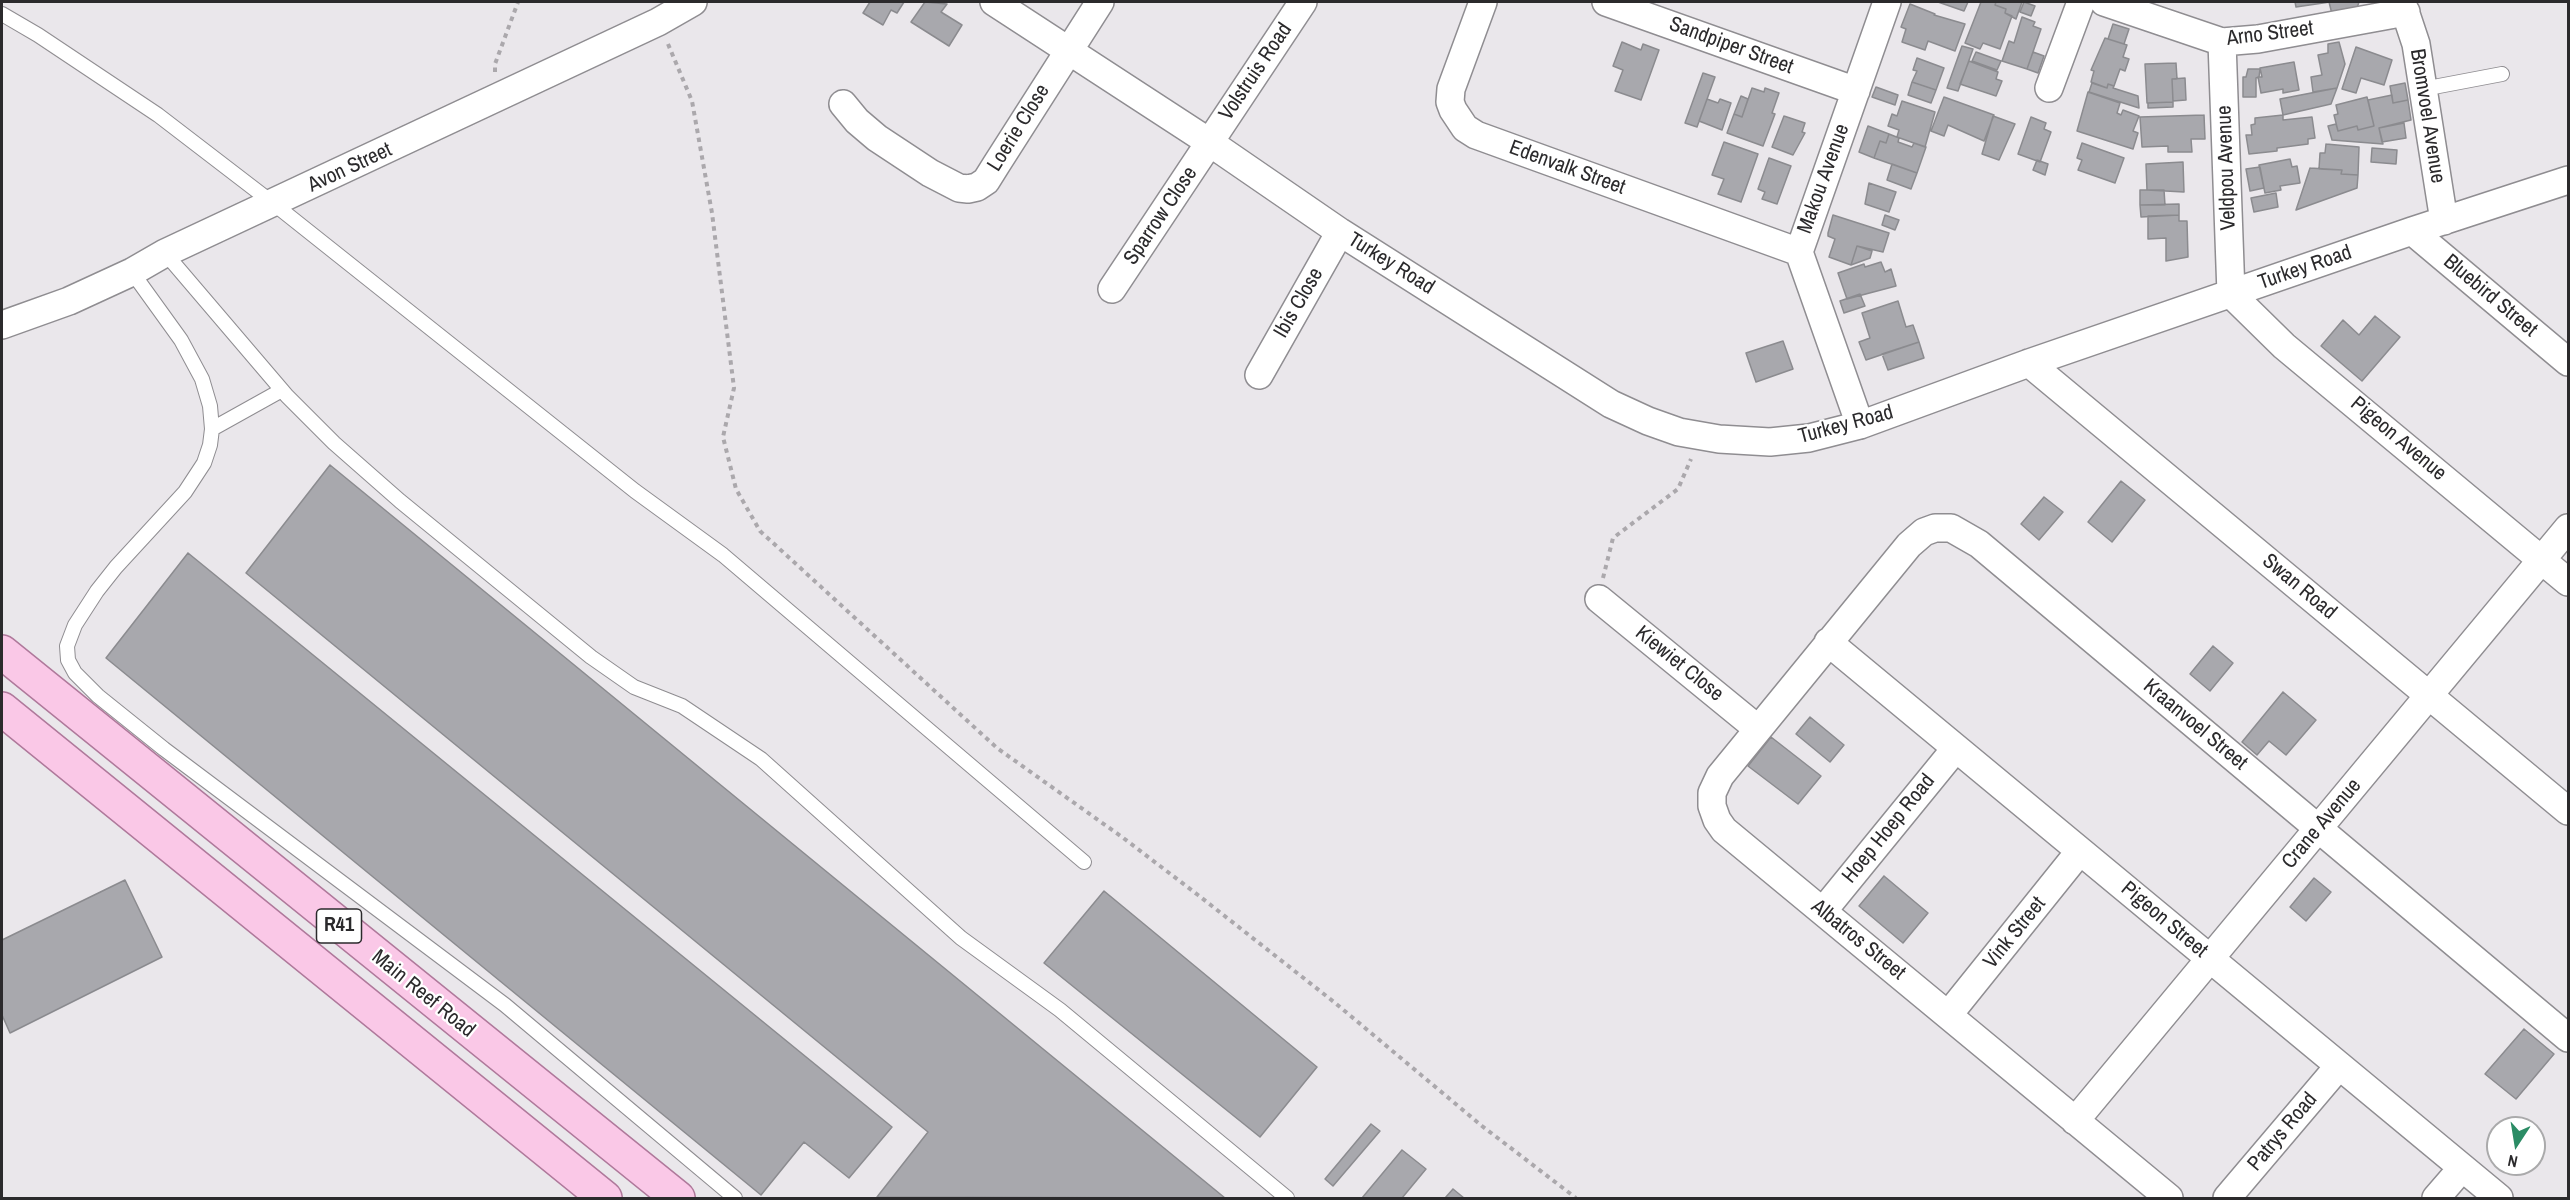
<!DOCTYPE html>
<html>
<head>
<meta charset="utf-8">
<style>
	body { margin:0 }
	#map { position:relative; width:2570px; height:1200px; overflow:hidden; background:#eae7eb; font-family:"Archivo Narrow",sans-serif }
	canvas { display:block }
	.frame { position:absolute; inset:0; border:3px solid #2b2a2c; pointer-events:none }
	.north { position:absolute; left:2486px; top:1116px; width:60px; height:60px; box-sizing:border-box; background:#fff; border:2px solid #aaaaab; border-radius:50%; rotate:192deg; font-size:16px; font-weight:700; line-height:24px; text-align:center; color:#2b2a2c }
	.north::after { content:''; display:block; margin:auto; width:21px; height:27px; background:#2b8c65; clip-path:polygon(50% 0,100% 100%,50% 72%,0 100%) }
</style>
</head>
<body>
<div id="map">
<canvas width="2570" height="1200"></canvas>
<div class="frame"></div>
<div class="north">N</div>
</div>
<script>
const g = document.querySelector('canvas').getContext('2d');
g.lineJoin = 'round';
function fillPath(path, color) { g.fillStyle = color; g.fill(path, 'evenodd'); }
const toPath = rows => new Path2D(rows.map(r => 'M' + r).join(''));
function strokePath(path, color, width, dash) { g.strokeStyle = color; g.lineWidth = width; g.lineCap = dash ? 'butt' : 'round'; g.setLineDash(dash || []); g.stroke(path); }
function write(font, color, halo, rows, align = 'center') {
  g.font = font + ' "Archivo Narrow",sans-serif'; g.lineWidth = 4.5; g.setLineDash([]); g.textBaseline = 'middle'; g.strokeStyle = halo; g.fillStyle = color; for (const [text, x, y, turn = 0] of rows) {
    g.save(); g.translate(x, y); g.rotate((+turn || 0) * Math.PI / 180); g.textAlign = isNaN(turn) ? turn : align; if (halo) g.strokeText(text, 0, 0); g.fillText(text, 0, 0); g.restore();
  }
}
const building = toPath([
	[870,2,904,2,897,13,891,10,883,25,863,13,870,2],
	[925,2,947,4,941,12,962,25,949,46,911,22,925,2],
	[1938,2,1968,2,1964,11,1938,2],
	[1981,2,1996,2,1995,5,2006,9,2005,13,2012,16,2000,49,1983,43,1980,49,1965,43,1981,2],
	[1996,2,2022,2,2016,19,2005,13,2006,9,1995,5,1996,2],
	[2024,2,2035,6,2031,16,2020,12,2024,2],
	[2295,2,2330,2,2296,7,2295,2],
	[2329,2,2359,2,2357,8,2332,14,2329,2],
	[1910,4,1935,14,1934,15,1965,24,1955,51,1928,41,1925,50,1902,42,1906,29,1901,27,1910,4],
	[2022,17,2035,22,2033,26,2041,29,2027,69,2002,61,2009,41,2014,43,2022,17],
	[2113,24,2129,29,2124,44,2108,39,2113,24],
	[2105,38,2127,45,2123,57,2129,59,2125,71,2120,69,2114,86,2108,84,2107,88,2091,82,2094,71,2091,70,2105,38],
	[1622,42,1641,50,1643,44,1659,50,1641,100,1615,91,1623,70,1613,66,1622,42],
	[2339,42,2345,64,2337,88,2313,92,2311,77,2322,75,2318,55,2328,53,2328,44,2339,42],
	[1962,46,1973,49,1958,91,1947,88,1962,46],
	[2356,47,2392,60,2384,85,2361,78,2356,93,2342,89,2356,47],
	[1976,52,2001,61,1997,70,1972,61,1976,52],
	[2033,52,2044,56,2038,73,2027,69,2033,52],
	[1917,58,1944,68,1936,90,1912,82,1917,71,1913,70,1917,58],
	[1969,61,1998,72,1996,79,2002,81,1996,96,1960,84,1969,61],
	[2294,62,2299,90,2283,93,2283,89,2261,93,2258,77,2262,77,2260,68,2294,62],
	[2176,63,2177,79,2172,79,2173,102,2147,103,2145,64,2176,63],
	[2248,69,2260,69,2259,77,2256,78,2256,97,2243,97,2243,77,2246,77,2248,69],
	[1703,73,1715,77,1697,127,1685,123,1703,73],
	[2185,78,2186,100,2173,101,2172,79,2185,78],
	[1912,82,1936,90,1931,103,1908,95,1912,82],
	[2092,83,2107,88,2108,84,2114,86,2113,88,2138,96,2139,108,2089,92,2092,83],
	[2405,83,2408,100,2393,103,2390,86,2405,83],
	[1876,87,1898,95,1895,105,1872,97,1876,87],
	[1752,88,1764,92,1765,88,1779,93,1772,113,1775,114,1763,146,1727,133,1734,114,1742,117,1752,88],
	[2337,88,2331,104,2283,115,2280,99,2337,88],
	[2088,92,2120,103,2117,113,2121,115,2123,110,2139,116,2133,131,2138,133,2133,149,2077,131,2088,92],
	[2392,95,2393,103,2408,100,2411,120,2379,128,2383,144,2332,140,2328,126,2336,124,2338,131,2357,126,2358,130,2374,126,2368,100,2392,95],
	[1741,96,1748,99,1742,117,1734,114,1741,96],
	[1944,97,1994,115,1984,141,1948,125,1944,136,1931,131,1944,97],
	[2367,97,2374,126,2358,130,2357,126,2338,131,2334,115,2338,114,2336,105,2367,97],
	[1707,99,1718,103,1720,99,1731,103,1722,130,1699,121,1707,99],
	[1902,101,1935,112,1925,147,1897,137,1899,130,1888,126,1892,114,1897,116,1902,101],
	[2173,102,2173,107,2148,108,2148,103,2173,102],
	[2204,115,2205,139,2191,139,2192,152,2168,152,2168,146,2142,147,2140,117,2204,115],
	[2283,115,2283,120,2312,117,2315,138,2308,139,2308,144,2277,148,2277,151,2249,154,2246,135,2252,135,2251,125,2255,124,2255,118,2283,115],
	[1784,116,1805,123,1802,132,1805,133,1793,155,1772,147,1784,116],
	[1993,116,2015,124,1999,160,1982,154,1993,116],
	[2031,117,2046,123,2044,129,2051,132,2040,162,2018,154,2031,117],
	[2404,123,2406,138,2382,142,2379,128,2404,123],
	[1868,126,1889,134,1886,143,1880,141,1874,158,1859,152,1868,126],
	[1889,134,1899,138,1898,142,1912,147,1914,143,1926,147,1917,173,1874,158,1880,141,1886,143,1889,134],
	[1724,142,1758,154,1741,202,1718,194,1724,179,1712,175,1724,142],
	[2082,143,2124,158,2115,183,2078,170,2082,160,2077,158,2082,143],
	[2326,144,2359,147,2358,175,2341,174,2342,170,2319,169,2320,153,2325,153,2326,144],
	[2372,148,2397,150,2396,164,2371,162,2372,148],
	[1769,158,1791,166,1777,204,1762,199,1765,192,1758,189,1769,158],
	[2290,159,2292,167,2297,166,2300,183,2280,186,2281,190,2265,193,2259,165,2290,159],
	[2037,160,2048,164,2045,175,2033,170,2037,160],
	[2183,162,2184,192,2147,190,2146,164,2183,162],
	[1892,164,1917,173,1911,189,1887,180,1892,164],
	[2260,167,2264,188,2250,191,2246,169,2260,167],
	[2310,168,2342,170,2341,174,2358,175,2357,188,2296,210,2310,168],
	[1869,183,1896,192,1889,212,1865,204,1869,183],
	[2140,190,2164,190,2165,205,2140,205,2140,190],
	[2276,193,2278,207,2254,212,2251,198,2276,193],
	[2179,204,2179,215,2141,217,2140,205,2179,204],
	[1833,215,1889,233,1883,252,1857,246,1851,265,1829,257,1835,239,1828,236,1828,233,1833,215],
	[1885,215,1899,220,1895,230,1882,225,1885,215],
	[2179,215,2179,221,2187,221,2188,257,2166,261,2166,238,2148,239,2148,216,2179,215],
	[1857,246,1872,251,1870,258,1851,265,1857,246],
	[1881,262,1885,272,1891,269,1896,286,1847,299,1838,273,1864,264,1865,267,1881,262],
	[1860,294,1865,306,1844,313,1840,301,1860,294],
	[1898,301,1906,327,1913,325,1919,342,1866,360,1859,342,1870,338,1862,313,1898,301],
	[2375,316,2400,337,2362,381,2321,346,2343,320,2359,335,2375,316],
	[1783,341,1793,369,1756,382,1746,353,1783,341],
	[1919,342,1924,358,1888,370,1882,354,1919,342],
	[330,465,1225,1198,877,1197,928,1132,246,573,330,465],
	[2121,481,2145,500,2112,542,2088,522,2121,481],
	[2044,497,2063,512,2039,540,2021,524,2044,497],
	[188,553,892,1127,849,1178,804,1142,761,1195,106,658,188,553],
	[2213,646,2233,663,2210,691,2190,674,2213,646],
	[2283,692,2316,720,2286,755,2269,741,2257,755,2242,742,2283,692],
	[1810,717,1844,745,1830,762,1796,734,1810,717],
	[1771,737,1821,776,1798,804,1748,766,1771,737],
	[1884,876,1928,913,1903,943,1859,906,1884,876],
	[2314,878,2331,892,2306,921,2290,907,2314,878],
	[125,880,162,957,10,1033,2,1015,2,940,125,880],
	[1104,891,1317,1067,1260,1137,1044,963,1104,891],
	[2524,1029,2554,1054,2516,1099,2485,1074,2524,1029],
	[1371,1124,1380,1131,1333,1186,1325,1179,1371,1124],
	[1402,1150,1426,1169,1402,1198,1362,1198,1402,1150],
	[1453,1189,1464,1198,1445,1198,1453,1189]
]);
const path = toPath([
	[668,44,692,101,712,213,734,388,723,437,736,489,760,531,997,748,1122,837,1198,895,1334,1002,1482,1126,1576,1198],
	[495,72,495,64,518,2],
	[1603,578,1613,538,1678,489,1691,459]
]);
const service = toPath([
	[2,14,38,35,158,115,274,204,635,491,723,555,1084,862],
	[2423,89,2502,74],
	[165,253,287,396,334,443,400,501,591,657,634,687,682,706,761,759,961,938,1060,1010,1287,1198],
	[132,272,181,340,202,379,210,406,212,429,210,445,204,463,185,492,116,567,97,591,75,625,67,646,68,660,75,673,98,696,164,749,505,1005,735,1198],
	[212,429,282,390]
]);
const minor = toPath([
	[994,2,1209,142,1340,232,1611,404,1648,421,1679,432,1719,439,1770,442,1809,438,1860,425,2029,363,2412,231,2568,180],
	[1483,2,1451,89,1450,102,1453,110,1465,128,1476,135,1799,252],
	[1606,2,1856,91],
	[2104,2,2222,42,2258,39,2406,12],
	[2402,2,2416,44,2444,221],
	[2222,42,2231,294],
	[2049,88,2081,2],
	[843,104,857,121,877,138,930,173,959,188,968,189,977,187,986,181,996,165,1100,2],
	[2412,231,2568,362],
	[1112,289,1303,2],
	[2231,294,2284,346,2568,582],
	[2,325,69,301,132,272,165,253,658,22,693,2],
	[2029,363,2568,811],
	[1259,375,1340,232],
	[1860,425,1799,252,1887,2],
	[1599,599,1758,729],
	[1828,642,2499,1198],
	[1823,911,1956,748],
	[1949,1014,2080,851],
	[2075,1121,2568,528],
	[2169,1198,1724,830,1717,820,1712,806,1712,793,1720,776,1909,545,1924,532,1935,528,1951,528,1979,544,2568,1038],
	[2227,1198,2339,1066],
	[2436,1198,2462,1168]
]);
const primary = toPath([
	[2,652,678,1198],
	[2,709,605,1198]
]);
const shields = [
	[339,926,45]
];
const shieldNames = [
	["R41",339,926]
];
const streetNames = [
	["Arno Street",2270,34,-7],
	["Sandpiper Street",1731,46,20],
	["Volstruis Road",1256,72,-56],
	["Bromvoel Avenue",2427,116,81],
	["Loerie Close",1019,128,-58],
	["Avon Street",350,168,-25],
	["Edenvalk Street",1567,168,20],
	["Veldpou Avenue",2227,168,-92],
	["Makou Avenue",1824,179,-70],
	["Sparrow Close",1161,216,-56],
	["Turkey Road",1391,264,32],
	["Turkey Road",2305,268,-19],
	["Bluebird Street",2490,296,40],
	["Ibis Close",1299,303,-60],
	["Turkey Road",1846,425,-15],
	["Pigeon Avenue",2398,439,40],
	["Swan Road",2299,587,40],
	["Kiewiet Close",1679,664,39],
	["Kraanvoel Street",2195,725,40],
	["Crane Avenue",2322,824,-50],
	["Hoep Hoep Road",1889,829,-51],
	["Pigeon Street",2164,920,40],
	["Vink Street",2015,933,-51],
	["Albatros Street",1858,940,39],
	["Main Reef Road",423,994,39],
	["Patrys Road",2283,1132,-50]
];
fillPath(building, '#a8a8ad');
strokePath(building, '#8b8b8f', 1.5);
strokePath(service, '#8f8d91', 16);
strokePath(minor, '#8f8d91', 30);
strokePath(primary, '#af799b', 36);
strokePath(path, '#aba8ac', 4, [4.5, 4.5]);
strokePath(service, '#fff', 14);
strokePath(minor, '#fff', 27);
strokePath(primary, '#fac8e7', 33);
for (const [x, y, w] of shields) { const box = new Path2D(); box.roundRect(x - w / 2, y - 17, w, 34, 4.5); g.fillStyle = '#fff'; g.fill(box); strokePath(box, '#2b2a2c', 1.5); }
write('bold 20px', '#2b2a2c', null, shieldNames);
write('21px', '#2b2a2c', '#fff', streetNames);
</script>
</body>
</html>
